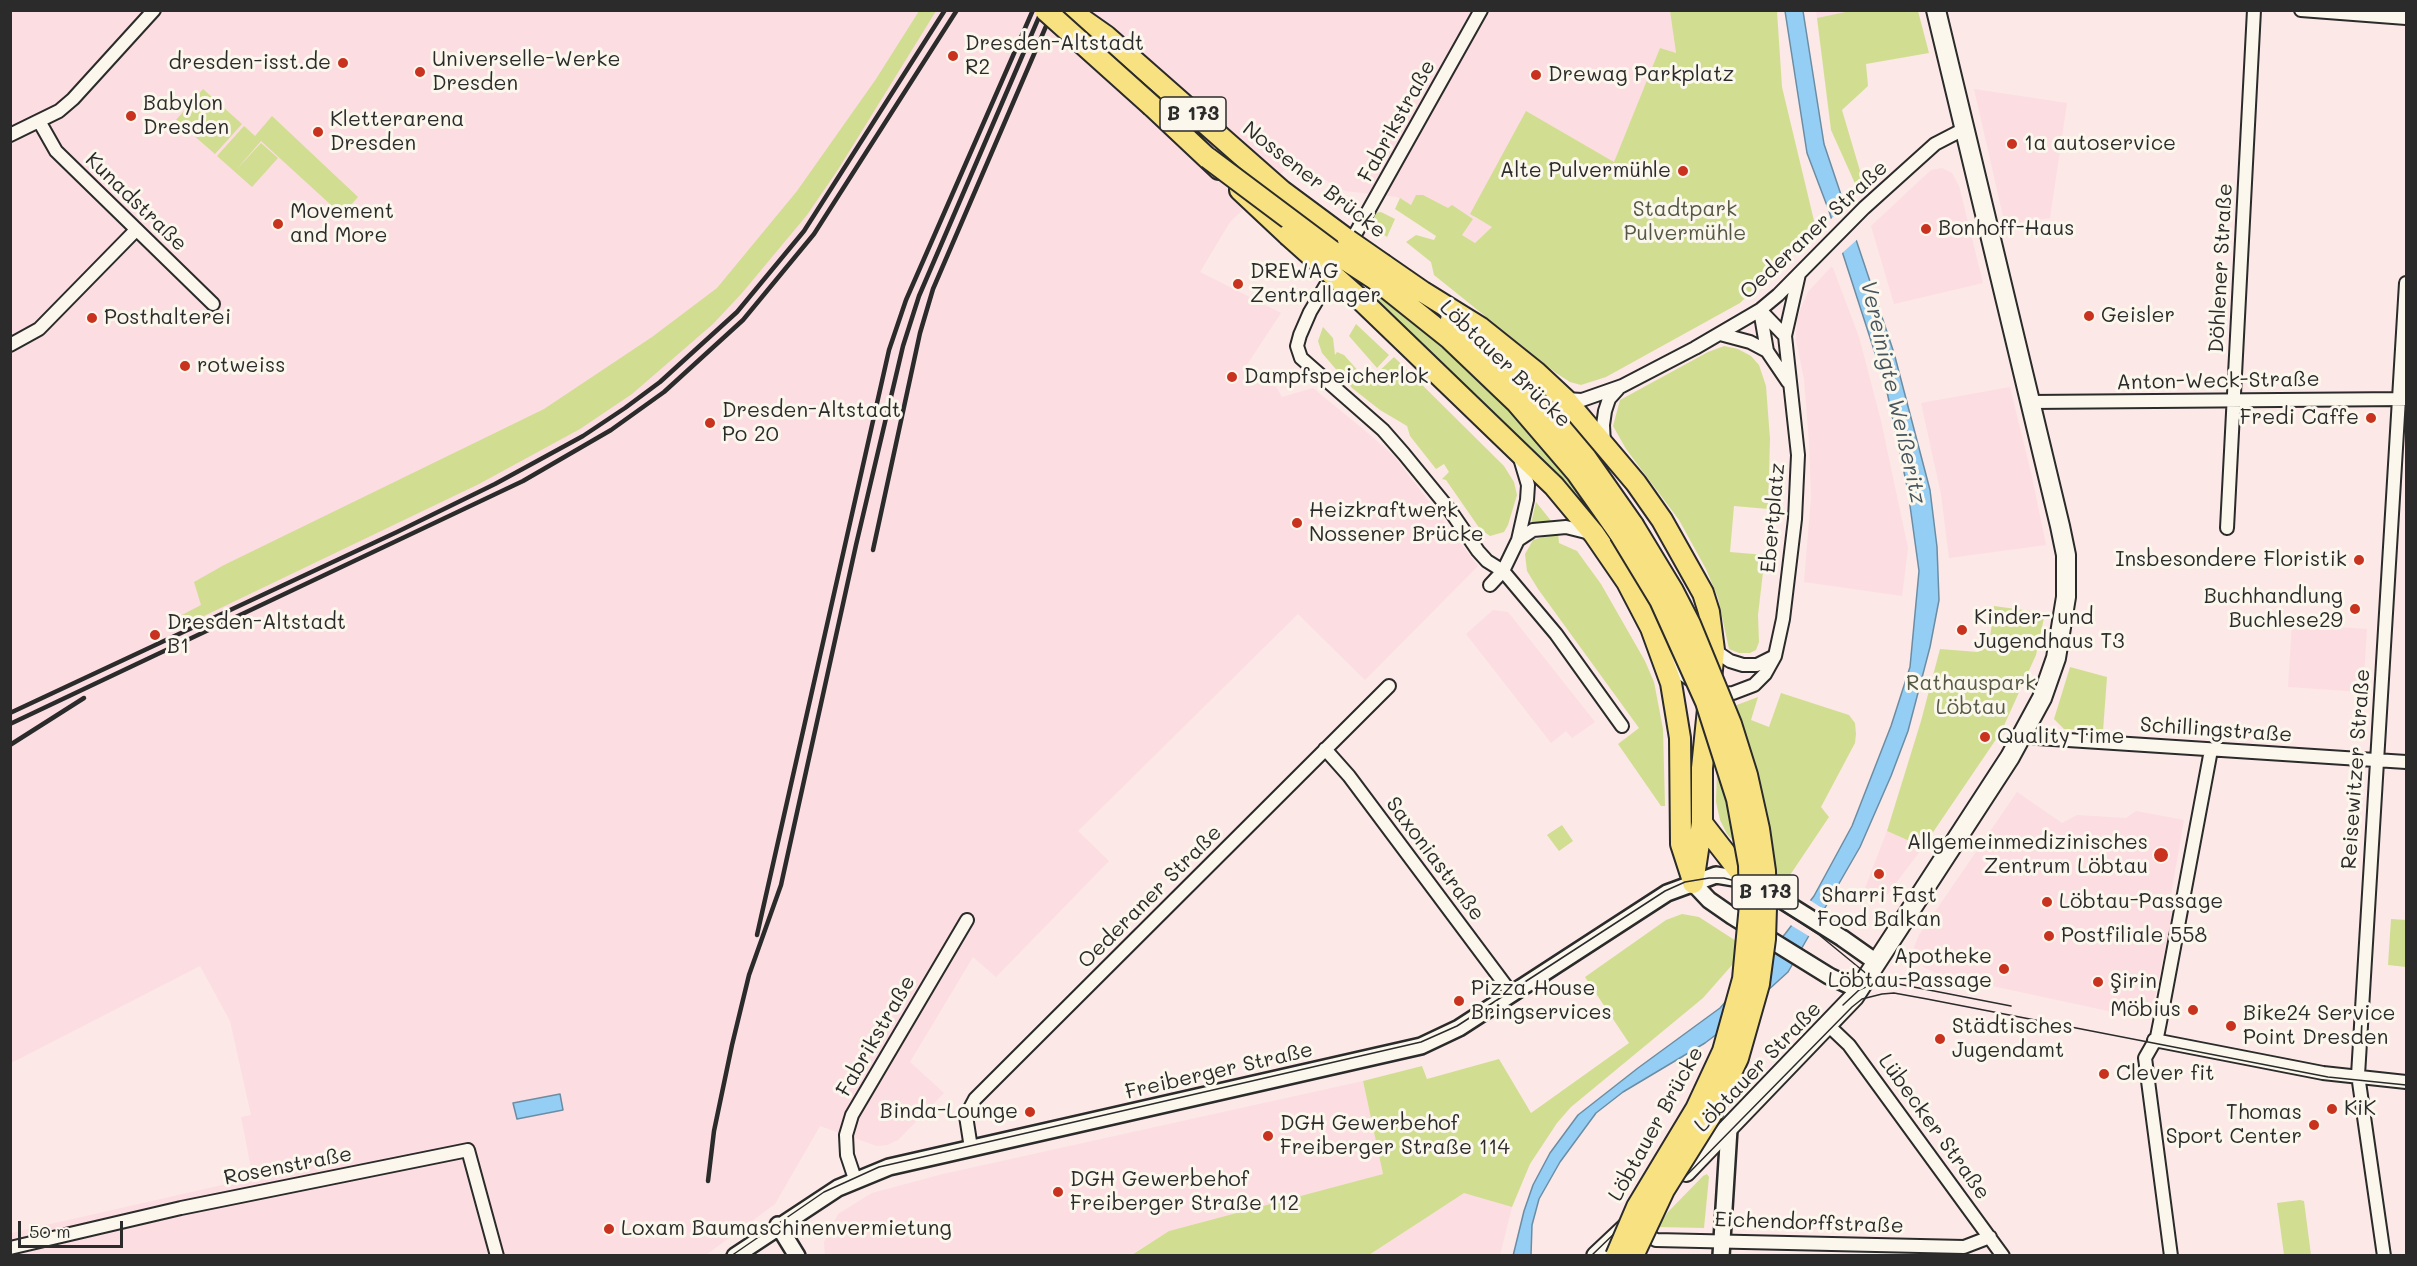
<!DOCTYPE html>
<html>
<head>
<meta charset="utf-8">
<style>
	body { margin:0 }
	#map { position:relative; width:2417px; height:1266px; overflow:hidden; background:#fce8e6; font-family:Mali,sans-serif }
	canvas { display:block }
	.frame { position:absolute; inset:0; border:12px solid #2b2b2b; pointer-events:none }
	.scale { position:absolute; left:18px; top:1221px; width:105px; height:27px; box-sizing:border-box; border:3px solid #2b2b2b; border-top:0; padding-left:8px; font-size:18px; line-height:21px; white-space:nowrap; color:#2b2b2b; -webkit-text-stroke:4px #fbf7ec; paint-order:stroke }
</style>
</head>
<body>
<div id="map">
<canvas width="2417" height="1266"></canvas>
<div class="frame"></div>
<div class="scale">50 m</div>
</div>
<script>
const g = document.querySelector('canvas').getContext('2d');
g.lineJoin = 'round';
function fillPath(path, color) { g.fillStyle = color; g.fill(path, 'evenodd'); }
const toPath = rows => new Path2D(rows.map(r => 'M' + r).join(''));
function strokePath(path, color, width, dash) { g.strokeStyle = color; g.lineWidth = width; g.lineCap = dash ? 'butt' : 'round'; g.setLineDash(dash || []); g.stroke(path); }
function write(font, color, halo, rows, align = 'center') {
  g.font = font + ' Mali,sans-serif'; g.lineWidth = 6; g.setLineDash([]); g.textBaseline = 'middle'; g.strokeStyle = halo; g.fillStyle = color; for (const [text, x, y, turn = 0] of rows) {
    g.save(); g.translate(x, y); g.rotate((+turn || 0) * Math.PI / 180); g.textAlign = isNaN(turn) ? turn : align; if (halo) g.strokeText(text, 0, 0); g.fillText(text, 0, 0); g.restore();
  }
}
const built = toPath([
	[1670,10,1676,54,1660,49,1614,162,1526,112,1474,217,1493,227,1475,243,1397,197,1345,191,1293,162,1230,222,1200,272,1281,313,1244,369,1276,387,1282,397,1313,388,1369,434,1394,456,1478,566,1365,680,1298,614,1078,831,1109,861,996,977,973,957,910,1062,944,1093,898,1140,887,1145,877,1146,820,1126,775,1204,706,1255,11,1256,11,1233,253,1178,241,1117,251,1115,230,1021,200,966,11,1063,10,11],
	[1816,11,1816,10,1855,11,1817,18],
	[1974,89,2067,103,2050,218,2005,225],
	[1942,168,1952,173,1959,186,1983,283,1894,304,1871,226,1931,170],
	[1831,267,1833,268,1859,337,1881,421,1908,548,1902,596,1804,582,1811,498,1809,442,1804,379,1796,340,1797,318,1808,292],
	[2010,387,2032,477,2046,545,1949,558,1941,494,1921,403],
	[1493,610,1508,612,1595,722,1572,738,1566,731,1551,743,1466,634],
	[2292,624,2367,629,2363,692,2288,687],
	[2017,792,2062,823,2077,815,2126,818,2136,811,2184,820,2170,900,2175,901,2150,1020,1941,975,1925,968,1916,959,1914,947,1919,935],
	[1887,831,1923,847,1884,899,1865,888],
	[1363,1081,1383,1174,1169,1231,1130,1255,825,1256,824,1242,838,1214,872,1193,943,1174],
	[1464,1192,1512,1207,1500,1255,1368,1256]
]);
const green = toPath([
	[1855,10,1918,11,1929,53,1866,64,1868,86,1842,110,1863,181,1857,188,1831,130,1817,18],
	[919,11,936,11,839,168,807,215,742,293,713,324,632,394,580,429,479,484,181,627,176,618,201,605,194,582,224,565,544,409,652,337,717,288,797,191,876,79],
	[1670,11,1777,11,1782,87,1816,229,1740,303,1606,377,1581,385,1570,382,1556,373,1434,275,1431,262,1406,242,1416,235,1434,240,1436,236,1395,209,1400,198,1411,205,1416,195,1423,195,1448,208,1452,205,1473,219,1462,235,1475,243,1492,227,1470,214,1526,111,1614,162,1660,48,1676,53],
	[203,89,242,124,215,154,176,120],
	[272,116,358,197,342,215,261,141,236,170,261,143,278,158,252,187,217,156,244,126,255,136],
	[1381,212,1395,219,1387,237,1376,229,1374,215,1375,213],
	[1374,289,1406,311,1514,411,1577,489,1614,545,1612,546,1367,297],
	[1356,324,1389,355,1377,368,1349,336],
	[1323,327,1333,338,1335,355,1337,352,1344,355,1361,374,1373,377,1394,357,1504,466,1514,482,1517,495,1508,525,1504,532,1490,536,1480,529,1446,480,1442,479,1449,472,1444,464,1436,469,1410,436,1407,426,1380,410,1352,388,1322,353,1318,341],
	[1724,346,1738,349,1751,356,1759,365,1766,386,1770,439,1768,509,1734,506,1730,552,1765,555,1758,615,1759,642,1756,650,1750,653,1739,653,1729,649,1718,598,1706,569,1679,520,1626,449,1613,426,1620,400,1708,352],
	[1536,502,1552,522,1531,524],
	[1558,533,1559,543,1577,551,1601,584,1645,661,1654,682,1663,729,1665,806,1661,806,1618,744,1639,728,1538,589,1527,571,1525,554,1533,540],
	[1994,606,2045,613,2036,655,2001,732,1923,847,1887,831,1921,721,1940,649,1978,652,1989,646],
	[2070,667,2107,677,2103,731,2064,729,2054,719],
	[1781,693,1849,715,1855,723,1856,734,1855,743,1821,807,1829,817,1784,884,1773,877,1734,706,1758,697,1751,720,1769,727],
	[1717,770,1720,771,1732,815,1736,844,1727,834,1720,820,1716,802],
	[1562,825,1573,841,1559,851,1547,835],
	[1682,914,1699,917,1747,948,1703,998,1571,1107,1557,1123,1530,1164,1512,1207,1464,1193,1369,1255,1130,1256,1169,1231,1383,1174,1363,1081,1422,1066,1427,1079,1499,1059,1531,1113,1629,1043,1585,977,1666,920],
	[2391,919,2406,920,2406,967,2388,965],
	[1707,1174,1709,1177,1704,1228,1658,1227,1668,1212,1703,1176],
	[2300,1200,2304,1201,2311,1255,2284,1255,2277,1203]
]);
const water = toPath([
	[1785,11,1803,11,1824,144,1894,353,1930,490,1937,547,1939,600,1930,647,1908,731,1891,776,1860,847,1788,972,1734,1021,1705,1043,1623,1092,1596,1113,1560,1162,1539,1199,1532,1225,1531,1255,1513,1256,1524,1211,1533,1185,1550,1153,1578,1115,1638,1068,1720,1008,1785,934,1814,896,1852,826,1891,726,1910,667,1919,571,1908,491,1886,387,1829,211,1807,153,1785,11],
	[560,1094,563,1110,517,1119,513,1103,560,1094]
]);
const pier = toPath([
	[1847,203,1860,237,1840,255,1829,221],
	[1808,899,1828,912,1812,938,1789,924]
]);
const minor = toPath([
	[2301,10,2406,18],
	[39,121,56,151,213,304],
	[10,135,59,111,73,99,154,10],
	[1348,247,1481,10],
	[1335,270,1310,312,1300,335,1297,346,1301,358,1383,430,1404,454,1449,509,1478,551,1487,561,1503,571,1556,634,1622,726],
	[1760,310,1767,351,1788,382],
	[1760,310,1785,336],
	[1720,334,1750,342,1767,351],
	[10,345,39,329,136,230],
	[1565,399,1582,400,1622,386,1695,348,1760,310,1778,295,1864,208,1935,144,1964,129],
	[2030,402,2405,399],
	[1604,444,1603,425,1605,411,1609,399,1618,389],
	[2227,528,2254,10],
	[1518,540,1533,530,1566,527,1594,534],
	[1490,585,1503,571,1518,540,1527,500,1528,485,1519,455],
	[1714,650,1730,661,1743,665,1757,665,1775,656],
	[1665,654,1681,673,1695,683],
	[1715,695,1733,693,1754,685,1765,674,1775,656,1783,619,1795,519,1798,455,1785,336,1799,274],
	[2022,737,2406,762],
	[1325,749,1349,776,1512,994],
	[1829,1026,1849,1045,2003,1256],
	[2154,1040,2323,1073,2406,1082],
	[971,1148,966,1116,975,1099,1389,686],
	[855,1179,847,1155,846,1135,852,1115,967,920],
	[1639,1230,1656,1240,1964,1247,1990,1237],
	[10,1248,181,1208,468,1150,497,1256],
	[2171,1256,2145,1058,2157,1037,2160,1022,2211,750],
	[2384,1256,2358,1075,2406,283]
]);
const tertiary = toPath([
	[1693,883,1709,900,1732,916,1829,976,1859,990],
	[1775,896,1842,938,1876,962],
	[778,1225,797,1256],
	[735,1256,838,1188,889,1167,1421,1046,1459,1028,1667,893,1716,875,1740,879],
	[1721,1256,1729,1129]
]);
const secondary = toPath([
	[1686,1172,1854,997,2010,757,2042,698,2056,658,2066,597,2066,555,2060,526,1936,10],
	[1596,1256,1630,1224]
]);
const primary = toPath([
	[1069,10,1106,36,1282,191,1348,240],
	[1152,106,1219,169],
	[1240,190,1288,235],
	[1384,265,1423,292,1481,328,1536,372,1565,399,1636,483,1662,520,1703,593,1709,612,1714,650,1702,768,1702,823,1693,883],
	[1375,279,1450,339,1516,402,1577,473,1620,534],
	[1362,301,1554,486,1594,534,1627,582,1651,628,1671,683,1680,738,1681,844,1693,881],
	[1451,319,1496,360,1559,426,1586,458,1633,525],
	[1702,823,1747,881]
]);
const tram = toPath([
	[1772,904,1818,934,1868,975,1884,984],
	[1843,1005,1859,990,1866,987,1893,983,2011,1006],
	[1680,1182,1852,1007,1862,999,1882,994,1894,993,1927,999,2328,1077,2406,1085],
	[731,1256,824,1192,879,1167,1421,1042,1457,1026,1665,891,1685,882,1709,878,1724,878,1743,883],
	[1591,1256,1618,1230]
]);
const rail = toPath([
	[873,550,920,333,933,289,1053,10],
	[10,713,397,532,495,484,583,436,625,408,660,382,737,312,804,231,945,10],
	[10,724,523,481,611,430,664,392,743,320,814,234,957,10],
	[10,745,84,698],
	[757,935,889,350,906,300,1033,10],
	[708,1181,714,1131,732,1045,749,975,781,885,856,545,903,346,919,296,1042,10]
]);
const primaryBridge = toPath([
	[1045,10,1152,106],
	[1208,158,1332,251,1375,279],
	[1288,235,1362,301],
	[1348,240,1384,265],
	[1616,1256,1637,1207,1696,1109,1723,1051,1743,979,1750,905,1749,865,1737,799,1706,702,1660,600,1620,534],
	[1633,1256,1664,1190,1711,1115,1738,1058,1759,984,1765,939,1766,908,1765,871,1759,829,1747,775,1731,724,1690,624,1673,591,1633,525]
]);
const markers = [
	[953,56,6,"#c8321e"],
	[343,63,6,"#c8321e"],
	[420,72,6,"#c8321e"],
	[1536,75,6,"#c8321e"],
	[131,116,6,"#c8321e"],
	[318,132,6,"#c8321e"],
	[2012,144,6,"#c8321e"],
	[1683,171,6,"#c8321e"],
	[278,224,6,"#c8321e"],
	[1926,229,6,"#c8321e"],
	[1238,284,6,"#c8321e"],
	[2089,316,6,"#c8321e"],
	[92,318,6,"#c8321e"],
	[185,366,6,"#c8321e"],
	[1232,377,6,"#c8321e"],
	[2371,418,6,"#c8321e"],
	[710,423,6,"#c8321e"],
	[1297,523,6,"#c8321e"],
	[2359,560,6,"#c8321e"],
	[2355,609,6,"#c8321e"],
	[1962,630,6,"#c8321e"],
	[155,635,6,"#c8321e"],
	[1985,737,6,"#c8321e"],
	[2161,855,8,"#c8321e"],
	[1879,874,6,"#c8321e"],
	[2047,902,6,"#c8321e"],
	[2049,936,6,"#c8321e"],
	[2004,969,6,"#c8321e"],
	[2098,982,6,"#c8321e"],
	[1459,1001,6,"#c8321e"],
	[2193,1010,6,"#c8321e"],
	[2231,1026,6,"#c8321e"],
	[1940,1039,6,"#c8321e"],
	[2104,1074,6,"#c8321e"],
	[2332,1109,6,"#c8321e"],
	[1030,1112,6,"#c8321e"],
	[2314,1125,6,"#c8321e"],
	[1268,1136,6,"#c8321e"],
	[1058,1192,6,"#c8321e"],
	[609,1229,6,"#c8321e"]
];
const shields = [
	[1193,114,66],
	[1765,892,66]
];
const shieldNames = [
	["B 173",1193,114],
	["B 173",1765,892]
];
const poiNames = [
	["Dresden-Altstadt",965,44],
	["R2",965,68],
	["Universelle-Werke",432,60],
	["Dresden",432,84],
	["dresden-isst.de",331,63,"right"],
	["Drewag Parkplatz",1548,75],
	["Babylon",143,104],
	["Dresden",143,128],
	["Kletterarena",330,120],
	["Dresden",330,144],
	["1a autoservice",2024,144],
	["Alte Pulvermühle",1671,171,"right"],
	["Movement",290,212],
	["and More",290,236],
	["Bonhoff-Haus",1938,229],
	["DREWAG",1250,272],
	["Zentrallager",1250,296],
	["Geisler",2101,316],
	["Posthalterei",104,318],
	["rotweiss",197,366],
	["Dampfspeicherlok",1244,377],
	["Dresden-Altstadt",722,411],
	["Po 20",722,435],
	["Fredi Caffe",2359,418,"right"],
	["Heizkraftwerk",1309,511],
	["Nossener Brücke",1309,535],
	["Insbesondere Floristik",2347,560,"right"],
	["Buchhandlung",2343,597,"right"],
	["Buchlese29",2343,621,"right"],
	["Kinder- und",1974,618],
	["Jugendhaus T3",1974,642],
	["Dresden-Altstadt",167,623],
	["B1",167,647],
	["Quality Time",1997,737],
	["Allgemeinmedizinisches",2148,843,"right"],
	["Zentrum Löbtau",2148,867,"right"],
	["Sharri Fast",1879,896,"center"],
	["Food Balkan",1879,920,"center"],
	["Löbtau-Passage",2059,902],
	["Postfiliale 558",2061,936],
	["Apotheke",1992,957,"right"],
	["Löbtau-Passage",1992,981,"right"],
	["Şirin",2110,982],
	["Pizza House",1471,989],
	["Bringservices",1471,1013],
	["Möbius",2181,1010,"right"],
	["Bike24 Service",2243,1014],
	["Point Dresden",2243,1038],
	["Städtisches",1952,1027],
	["Jugendamt",1952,1051],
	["Clever fit",2116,1074],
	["KiK",2344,1109],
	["Binda-Lounge",1018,1112,"right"],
	["Thomas",2302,1113,"right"],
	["Sport Center",2302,1137,"right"],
	["DGH Gewerbehof",1280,1124],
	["Freiberger Straße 114",1280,1148],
	["DGH Gewerbehof",1070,1180],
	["Freiberger Straße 112",1070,1204],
	["Loxam Baumaschinenvermietung",621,1229]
];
const streetNames = [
	["Fabrikstraße",1397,121,-61],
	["Nossener Brücke",1314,180,38],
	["Kunadstraße",136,202,44],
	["Oederaner Straße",1814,230,-43],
	["Döhlener Straße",2221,268,-87],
	["Löbtauer Brücke",1505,364,44],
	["Anton-Weck-Straße",2218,381,-1],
	["Ebertplatz",1773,518,-85],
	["Schillingstraße",2216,730,4],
	["Reisewitzer Straße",2356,769,-86],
	["Saxoniastraße",1435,859,53],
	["Oederaner Straße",1150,897,-45],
	["Fabrikstraße",876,1036,-60],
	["Löbtauer Straße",1758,1067,-46],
	["Freiberger Straße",1219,1071,-13],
	["Löbtauer Brücke",1656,1124,-61],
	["Lübecker Straße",1934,1127,54],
	["Rosenstraße",288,1166,-11],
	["Eichendorffstraße",1809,1223,2]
];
const parkNames = [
	["Stadtpark",1685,210],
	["Pulvermühle",1685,234],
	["Rathauspark",1971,684],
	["Löbtau",1971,708]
];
const waterNames = [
	["Vereinigte Weißeritz",1893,392,77]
];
fillPath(built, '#fcdde2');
fillPath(green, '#d1de91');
fillPath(water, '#95cef4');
strokePath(water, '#6b8da4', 1.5);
fillPath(pier, '#fce8e6');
strokePath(minor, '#2b2b2b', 16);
strokePath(tertiary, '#2b2b2b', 20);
strokePath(secondary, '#2b2b2b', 22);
strokePath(primary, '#2b2b2b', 24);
strokePath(minor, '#fbf7ec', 12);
strokePath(tertiary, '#fbf7ec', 15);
strokePath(secondary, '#fbf7ec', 18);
strokePath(primary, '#f8e181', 20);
strokePath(tram, '#2b2b2b', 1.5);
strokePath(rail, '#2b2b2b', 4.5);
strokePath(primaryBridge, '#2b2b2b', 24, []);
strokePath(primaryBridge, '#f8e181', 20);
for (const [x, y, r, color] of markers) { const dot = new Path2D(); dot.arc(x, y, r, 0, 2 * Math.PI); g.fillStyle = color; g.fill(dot); strokePath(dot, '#fbf7ec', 2); }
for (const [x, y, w] of shields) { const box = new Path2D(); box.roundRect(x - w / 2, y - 17, w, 34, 4.5); g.fillStyle = '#fbf7ec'; g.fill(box); strokePath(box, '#2b2b2b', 1.5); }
write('bold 20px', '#2b2b2b', null, shieldNames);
write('21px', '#2b2b2b', '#fbf7ec', poiNames, 'left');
write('21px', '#2b2b2b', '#fbf7ec', streetNames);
write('21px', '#545844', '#fbf7ec', parkNames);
write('italic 22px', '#46545d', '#fbf7ec', waterNames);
</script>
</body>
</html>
